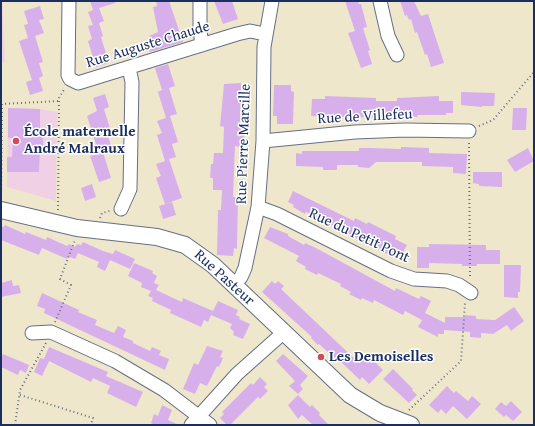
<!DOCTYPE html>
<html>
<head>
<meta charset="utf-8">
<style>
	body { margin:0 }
	#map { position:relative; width:535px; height:426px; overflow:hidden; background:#efe7cc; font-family:"Gentium Book Plus",serif }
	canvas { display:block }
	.frame { position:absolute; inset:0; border:2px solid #1b2f5e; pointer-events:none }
</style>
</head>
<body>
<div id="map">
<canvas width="535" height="426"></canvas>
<div class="frame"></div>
</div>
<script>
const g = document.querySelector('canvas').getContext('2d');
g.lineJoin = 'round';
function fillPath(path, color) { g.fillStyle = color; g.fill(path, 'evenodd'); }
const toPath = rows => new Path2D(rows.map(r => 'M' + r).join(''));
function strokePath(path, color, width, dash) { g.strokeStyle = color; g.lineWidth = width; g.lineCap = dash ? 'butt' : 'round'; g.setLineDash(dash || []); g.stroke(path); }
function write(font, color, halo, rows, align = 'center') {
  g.font = font + ' "Gentium Book Plus",serif'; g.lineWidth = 3; g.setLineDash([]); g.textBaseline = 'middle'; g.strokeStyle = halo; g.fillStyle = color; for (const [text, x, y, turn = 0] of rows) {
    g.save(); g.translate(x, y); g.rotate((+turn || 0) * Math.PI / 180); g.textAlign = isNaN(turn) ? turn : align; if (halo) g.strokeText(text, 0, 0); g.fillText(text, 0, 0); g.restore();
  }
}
const built = toPath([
	[1,1,2,1,5,62,1,62],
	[8,108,40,109,57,112,56,201,7,187]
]);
const building = toPath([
	[90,1,115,1,115,3,99,8,104,21,99,23,103,36,101,37,109,63,96,67,88,41,92,39,88,26,93,25,88,12,93,10],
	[156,1,169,1,183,42,150,52,149,50,153,48,149,36,158,32,153,7,157,6],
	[214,1,232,1,238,19,223,24],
	[345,1,358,1,359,4,361,4,367,27,363,28,370,50,368,51,372,64,361,68,348,33,355,31],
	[400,1,414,1,421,16,428,14,444,63,431,67,427,54,425,55,417,32,415,33,411,19,409,20,407,15,405,16],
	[40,6,44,19,39,20,44,33,35,36,43,62,39,63,43,76,39,78,43,91,30,95,26,82,32,80,19,41,28,38,24,25,28,24,24,11],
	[168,64,175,86,169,88,177,114,170,116,178,142,172,144,176,157,169,159,182,198,165,204,156,178,161,176,156,164,165,161,157,135,162,133,157,121,166,118,158,92,162,90,155,68],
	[241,83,240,127,244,127,244,139,240,139,240,147,235,146,233,197,238,197,237,249,234,248,233,256,217,255,218,210,221,210,222,190,213,190,213,178,210,178,211,164,213,164,214,153,223,153,224,127,220,126,224,84],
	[274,85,291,85,291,91,294,92,293,124,277,124,277,116,273,116],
	[461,92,495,93,494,106,482,106,482,107,461,105],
	[105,94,109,107,104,109,112,135,108,136,112,149,103,152,111,178,99,182,90,156,99,154,87,116,97,111,93,98],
	[325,96,376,98,376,101,397,101,397,98,439,96,439,101,453,101,453,113,446,113,446,115,418,115,417,117,389,115,389,118,311,116,312,99,325,99],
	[8,108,40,109,40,131,43,131,43,147,40,147,39,172,7,172,7,157,12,157,13,138,8,138],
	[513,108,527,108,526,130,512,130],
	[401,147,429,148,429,153,467,154,466,174,453,173,453,167,422,166,422,162,376,162,369,168,358,167,358,165,337,165,337,170,323,170,323,167,296,166,296,153,302,154,302,151,359,151,359,148,371,148,401,149],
	[528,148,534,161,515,172,507,160],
	[473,172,502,172,502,187,479,186,479,184,473,183],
	[92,184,96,197,85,201,81,188],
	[293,191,354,221,355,218,367,224,368,222,396,236,395,239,407,245,399,260,306,212,305,214,293,207,294,205,288,202],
	[172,202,176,215,163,219,159,206],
	[5,225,25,234,26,232,46,240,47,237,67,246,69,244,75,247,77,244,81,245,83,242,103,251,113,254,115,250,135,259,130,269,110,260,105,271,97,267,99,262,78,253,75,259,68,256,67,259,42,248,39,255,1,240,1,226,4,227],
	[270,227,288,234,288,236,304,245,305,243,316,248,395,291,396,288,419,299,421,296,431,301,425,313,445,323,445,317,465,317,465,315,476,316,476,319,495,320,514,307,524,321,511,331,507,325,493,334,481,333,481,338,470,337,470,332,444,330,444,334,438,334,438,337,418,327,422,320,405,311,403,315,374,300,373,303,362,298,361,300,349,294,351,292,340,286,341,284,318,273,317,275,305,269,306,267,296,261,299,256,264,238],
	[429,244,486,245,486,250,500,250,500,264,477,264,477,266,462,266,462,264,429,263,429,268,417,268,417,247,429,247],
	[134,263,153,271,152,273,157,276,154,283,159,285,156,290,182,302,183,298,213,311,208,322,204,320,201,327,170,313,171,310,152,301,153,298,148,296,151,291,141,287,142,283,128,276],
	[504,265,521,265,520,292,518,292,518,298,504,297],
	[12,280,13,286,19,285,21,293,1,297,1,283],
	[272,281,275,284,278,281,284,286,281,289,359,363,362,359,368,363,372,359,383,370,369,384,362,377,360,380,341,362,340,363,319,344,318,345,311,338,312,337,262,292],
	[42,293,79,310,78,312,97,320,95,325,114,333,118,326,126,330,123,337,133,341,133,343,150,351,152,347,161,351,159,355,169,359,165,370,44,313,45,309,37,306],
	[218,301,238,310,236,315,240,317,239,319,250,324,243,339,233,335,234,332,230,328,232,324,211,315],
	[207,346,223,351,220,357,223,358,219,367,217,366,207,386,200,383,195,394,183,389,194,363,198,365],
	[49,347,108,372,106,376,143,392,136,407,107,393,110,386,93,378,91,382,49,361,42,376,34,372,40,358,44,359],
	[3,354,29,365,26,373,20,370,18,375,1,367,1,358],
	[283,354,308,376,300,385,303,389,298,394,289,386,295,381,276,361],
	[393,369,413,389,412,390,417,395,409,403,383,379],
	[260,377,267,384,264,387,268,391,260,399,258,397,230,425,227,425,220,418,224,414,222,412,251,383,253,385],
	[447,386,454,393,456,391,468,401,472,396,481,404,467,419,453,406,446,414,441,409,438,413,429,405],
	[298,395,310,407,312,405,320,413,319,415,329,425,313,425,302,415,298,419,288,405],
	[511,401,522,412,513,421,506,415,504,417,495,409,501,402,506,406],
	[162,405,172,410,168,420,179,425,154,425,151,423,154,414,158,416]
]);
const path = toPath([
	[1,104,59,101],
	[479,126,493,120,534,72],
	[469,143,470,278],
	[1,197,2,104],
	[58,210,59,98,65,88],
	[100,218,102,213,110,211],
	[55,322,71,285,60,279,75,240],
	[20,395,93,418,91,425],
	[409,410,461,361,465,303],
	[15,425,20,390,46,343]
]);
const minor = toPath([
	[69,1,68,75,70,79,78,83,237,34,250,31,265,34],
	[200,1,200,30,202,45],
	[380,1,388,36,397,55],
	[263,141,355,132,405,130,469,131],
	[258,207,277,214,391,271,414,279,447,281,459,285,471,293],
	[121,209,130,189,132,82,129,68],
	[234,285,241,277,245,268,258,207,263,141,264,47,272,1],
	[32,333,51,332,115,361,164,390,210,425],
	[191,425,237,374,283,333]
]);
const tertiary = toPath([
	[1,210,77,228,157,237,185,245,213,265,350,395,380,413,411,425]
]);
const markers = [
	[16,141,4,"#d1495b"],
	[321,357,4,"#d1495b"]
];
const streetNames = [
	["Rue Auguste Chaude",148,45,-17],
	["Rue de Villefeu",365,117,-3],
	["Rue Pierre Marcille",244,144,-88],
	["Rue du Petit Pont",359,236,25],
	["Rue Pasteur",224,278,42]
];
const poiNames = [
	["École maternelle",24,132],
	["André Malraux",24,149],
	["Les Demoiselles",329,357]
];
fillPath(built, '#efd0e5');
fillPath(building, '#d7b0eb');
strokePath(minor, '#656f84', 15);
strokePath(tertiary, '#656f84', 18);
strokePath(path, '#656f84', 2, [1, 3]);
strokePath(minor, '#fff', 13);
strokePath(tertiary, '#fff', 16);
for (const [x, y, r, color] of markers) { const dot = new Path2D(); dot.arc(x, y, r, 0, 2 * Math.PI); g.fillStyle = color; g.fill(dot); strokePath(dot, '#fff', 1.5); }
write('15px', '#1b2f5e', '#fff', streetNames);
write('bold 15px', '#1b2f5e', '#fff', poiNames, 'left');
</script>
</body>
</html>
